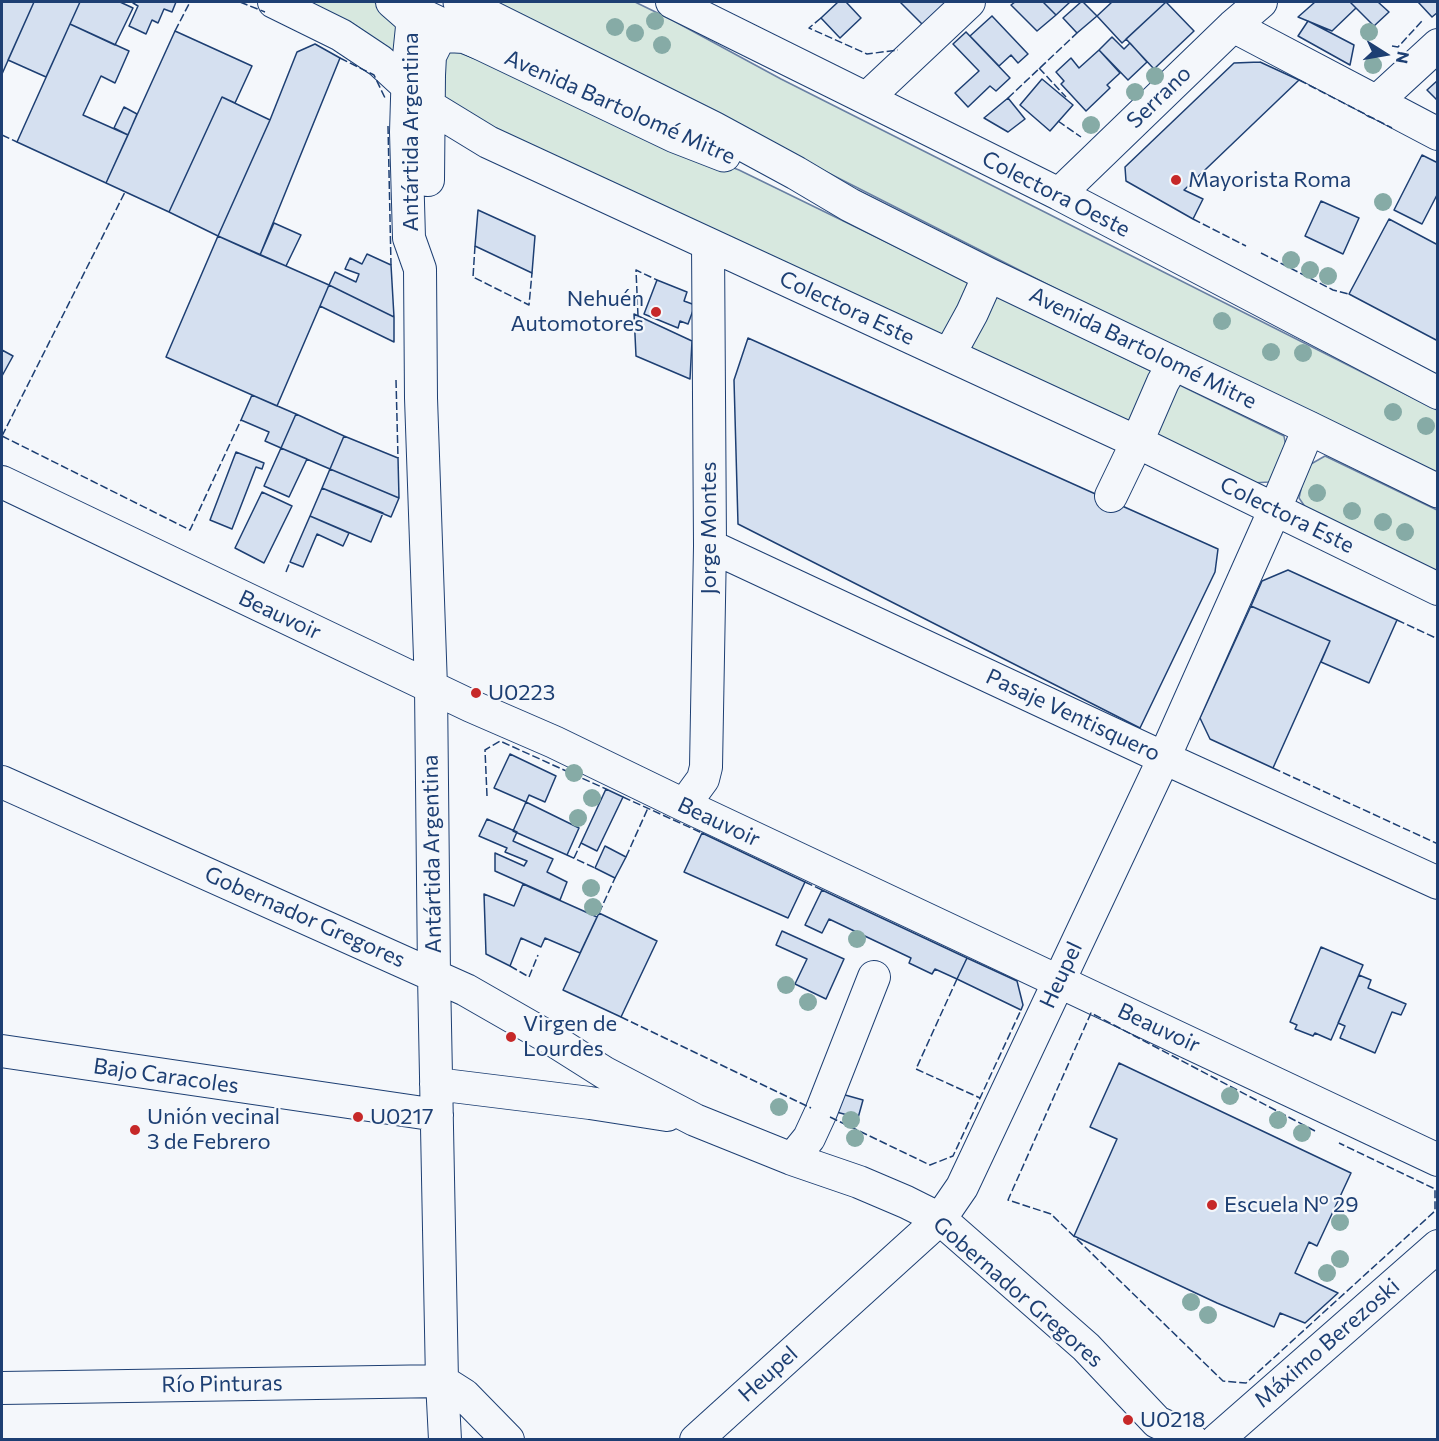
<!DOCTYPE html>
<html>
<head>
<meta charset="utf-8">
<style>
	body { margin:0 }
	#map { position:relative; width:1439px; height:1441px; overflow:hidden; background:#f4f7fb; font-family:Commissioner,sans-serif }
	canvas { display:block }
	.frame { position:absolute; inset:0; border:3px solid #1d3f73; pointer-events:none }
	.north { position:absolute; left:1355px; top:24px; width:60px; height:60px; -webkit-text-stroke:4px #f4f7fb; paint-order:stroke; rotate:101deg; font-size:16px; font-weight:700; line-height:24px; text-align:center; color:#1d3f73 }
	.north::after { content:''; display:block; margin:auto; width:21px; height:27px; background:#1d3f73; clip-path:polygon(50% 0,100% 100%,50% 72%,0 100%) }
</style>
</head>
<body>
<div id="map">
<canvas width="1439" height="1441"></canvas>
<div class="frame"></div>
<div class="north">N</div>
</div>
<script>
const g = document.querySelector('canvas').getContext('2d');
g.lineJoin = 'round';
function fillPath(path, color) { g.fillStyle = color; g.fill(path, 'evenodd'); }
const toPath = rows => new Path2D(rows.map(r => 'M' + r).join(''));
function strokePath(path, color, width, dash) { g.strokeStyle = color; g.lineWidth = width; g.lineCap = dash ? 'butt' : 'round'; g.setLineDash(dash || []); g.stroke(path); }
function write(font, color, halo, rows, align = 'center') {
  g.font = font + ' Commissioner,sans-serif'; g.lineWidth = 4.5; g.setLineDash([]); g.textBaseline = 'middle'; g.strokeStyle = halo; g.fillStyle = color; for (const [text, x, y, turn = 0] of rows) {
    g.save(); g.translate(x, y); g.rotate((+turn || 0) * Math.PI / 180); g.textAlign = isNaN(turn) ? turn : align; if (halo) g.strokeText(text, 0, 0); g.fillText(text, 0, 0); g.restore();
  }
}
const green = toPath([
	[309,2,374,2,385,7,401,18,400,60,376,42,309,2],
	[492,2,635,2,672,20,781,79,1437,410,1437,474,1149,336,492,2],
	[450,43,655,137,739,170,1284,436,1286,447,1279,471,1269,482,1252,483,451,108,439,99,439,55,450,43],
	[1325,456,1437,510,1437,577,1310,514,1299,498,1302,485,1311,464,1325,456]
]);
const building = toPath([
	[2,2,34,2,2,74,2,2],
	[34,2,80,2,46,77,8,60,34,2],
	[80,2,120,2,133,8,115,45,70,24,80,2],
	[134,2,176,2,172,12,164,9,158,23,152,20,146,34,129,26,138,6,133,3,134,2],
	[838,2,846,2,861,18,840,38,821,18,838,2],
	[900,2,947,2,923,25,900,2],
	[1015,2,1043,2,1056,15,1037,31,1011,5,1015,2],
	[1043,2,1070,2,1056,15,1043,2],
	[1081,2,1083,2,1097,16,1077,33,1063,18,1081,2],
	[1112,2,1166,2,1122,43,1097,16,1112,2],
	[1166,2,1194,31,1154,69,1126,39,1166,2],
	[1315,2,1350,2,1356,8,1332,31,1298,17,1315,2],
	[1350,2,1378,2,1389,12,1374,26,1350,2],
	[1418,2,1438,2,1438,12,1432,17,1418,2],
	[992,16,1028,54,1018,63,1011,55,999,66,970,36,992,16],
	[1308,21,1354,45,1350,65,1298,36,1308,21],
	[70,24,129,51,115,83,101,76,83,115,128,135,106,183,17,142,70,24],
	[175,31,252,66,235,103,222,97,169,212,106,183,175,31],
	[966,32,1010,78,996,91,990,86,968,107,955,93,979,71,953,44,966,32],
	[1112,37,1124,49,1130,43,1147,62,1128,80,1099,50,1112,37],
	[315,44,340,58,260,255,218,236,270,120,297,52,315,44],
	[1099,50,1120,73,1107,85,1110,88,1086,111,1061,84,1064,81,1056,72,1071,58,1079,68,1099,50],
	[1260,62,1299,80,1184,190,1203,199,1193,219,1126,181,1125,167,1234,63,1260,62],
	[1042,79,1073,105,1050,131,1020,105,1042,79],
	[1438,80,1438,101,1427,90,1438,80],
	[222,97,270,120,218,236,169,212,222,97],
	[1008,98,1025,119,1008,132,984,118,1008,98],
	[124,107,137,114,128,135,114,128,124,107],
	[1422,155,1438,163,1438,193,1422,224,1394,210,1422,155],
	[1321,201,1359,218,1343,254,1305,236,1321,201],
	[478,210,535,236,532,273,475,246,478,210],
	[1389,219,1438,245,1438,341,1349,294,1389,219],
	[274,223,301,235,286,266,260,255,274,223],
	[218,236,329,285,277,406,166,357,218,236],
	[367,254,391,265,394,317,329,285,335,272,356,282,359,274,345,269,350,258,362,264,367,254],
	[657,280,687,292,684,301,695,305,688,324,680,321,678,328,644,314,657,280],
	[329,285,394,317,394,342,320,306,329,285],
	[634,314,692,341,690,379,636,356,634,314],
	[748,338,1218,549,1215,572,1140,728,738,524,734,380,748,338],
	[2,350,13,356,2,376,2,350],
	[252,395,296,414,281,448,265,441,269,432,241,420,252,395],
	[296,414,344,436,330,469,281,448,296,414],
	[344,436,398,458,399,498,330,469,344,436],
	[281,448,307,459,289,497,264,486,281,448],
	[236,452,264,463,262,469,256,467,232,529,210,520,236,452],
	[330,469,399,498,391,517,322,488,330,469],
	[322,488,383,513,371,542,310,516,322,488],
	[262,492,292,506,264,563,235,548,262,492],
	[310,516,349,533,343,546,317,534,303,567,290,562,310,516],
	[1288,570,1397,620,1369,683,1321,662,1330,641,1251,606,1262,581,1288,570],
	[1251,606,1330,641,1273,768,1210,739,1200,718,1251,606],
	[510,754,556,776,545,802,529,795,526,802,494,788,510,754],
	[606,789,623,797,597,851,581,843,606,789],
	[526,802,579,828,567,855,513,831,526,802],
	[487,819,517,832,513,841,553,859,547,872,567,882,560,900,495,871,495,853,524,866,527,861,505,852,507,848,479,836,487,819],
	[702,833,805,882,788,918,684,872,702,833],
	[605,846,626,857,615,878,595,868,605,846],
	[523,884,597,917,580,953,545,938,541,947,521,938,510,966,486,954,484,894,514,906,523,884],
	[822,890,967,958,957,979,935,969,932,974,909,963,911,958,829,919,822,933,805,925,822,890],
	[599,913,657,941,621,1017,563,990,599,913],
	[782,931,844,959,826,999,795,984,807,959,776,945,782,931],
	[1321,947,1363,965,1331,1040,1315,1033,1313,1036,1295,1029,1297,1025,1290,1022,1321,947],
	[967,958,1017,981,1023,1005,1021,1010,957,979,967,958],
	[1359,975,1371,980,1368,988,1406,1004,1401,1015,1392,1012,1375,1053,1340,1038,1345,1026,1338,1023,1359,975],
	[1119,1063,1351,1173,1317,1246,1309,1242,1295,1273,1338,1293,1305,1323,1280,1313,1274,1327,1217,1303,1074,1236,1117,1139,1090,1127,1119,1063],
	[838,1093,863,1100,858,1118,833,1111,838,1093]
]);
const minor = toPath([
	[274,2,341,35,380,61,429,106,488,142,1137,442,1438,589],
	[392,2,408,16,411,21,412,27,408,66,406,132,409,238,420,269,421,398,431,687,434,975,442,1381,445,1440],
	[672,2,1059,194,1438,393],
	[1233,26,1438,134],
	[867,98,969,2],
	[1376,102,1438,45],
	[428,180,429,75,430,56,437,42,443,38,447,36,464,37,479,43],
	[1059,194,1233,26,1261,2],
	[949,355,972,313,989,275],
	[2,482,471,706,554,742,684,805,1438,1160],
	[1111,496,1137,442,1163,382,1174,363],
	[710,546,1164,758,1438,883],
	[2,782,466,990,548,1037,605,1073,695,1120,792,1159,859,1182,906,1202,940,1219,1086,1347,1157,1422,1188,1436,1192,1440],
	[684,805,703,779,706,767,710,546,708,244],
	[2,1051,437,1115],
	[436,1084,590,1103,667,1115],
	[792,1159,809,1138,821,1112,874,977],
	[442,1381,464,1395,508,1440],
	[2,1388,442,1381],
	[696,1440,940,1219,962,1187,1164,758,1275,509,1309,428],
	[1217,1440,1438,1246]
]);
const major = toPath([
	[394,2,675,136,724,155],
	[460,2,713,128,796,173,850,205,989,275,1309,428,1438,491]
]);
const fence = toPath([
	[240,2,265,12],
	[821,18,809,28,867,54,898,50],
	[175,31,190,2],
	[1392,46,1398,47,1422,21],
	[340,58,374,75,386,100],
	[1039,68,1066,97],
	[1299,80,1392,128],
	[1008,98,1077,33],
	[1058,121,1081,137],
	[388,126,391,265],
	[2,135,17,142],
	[1193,219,1246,246],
	[475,246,473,277,529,305,532,273],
	[1261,253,1333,290,1349,294],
	[638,316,636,270,657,280],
	[396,380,398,458],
	[2,436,190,530,241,420],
	[2,436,125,192],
	[286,572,290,562],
	[1397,620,1438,639],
	[1273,768,1438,844],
	[487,796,485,750,500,741,606,789],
	[623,797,702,833],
	[567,855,595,868],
	[626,857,648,808],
	[574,858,581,843],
	[805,882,822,890],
	[599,913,615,878],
	[510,966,529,977,538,955],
	[957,979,916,1069,980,1098],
	[621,1017,811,1108],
	[830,1117,930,1165,953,1156,1021,1010],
	[1315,1131,1091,1013,1008,1200,1051,1214,1223,1381,1246,1383,1435,1211,1435,1189,1339,1143]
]);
const trees = [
	[655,21],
	[615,27],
	[1369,32],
	[635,33],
	[662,45],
	[1373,65],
	[1155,76],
	[1135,92],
	[1091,125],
	[1383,202],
	[1291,260],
	[1310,270],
	[1328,276],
	[1222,321],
	[1271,352],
	[1303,353],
	[1393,412],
	[1426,426],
	[1317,493],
	[1352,511],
	[1383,522],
	[1405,532],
	[574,773],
	[592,798],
	[578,818],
	[591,888],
	[593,907],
	[857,939],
	[786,985],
	[808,1002],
	[1230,1096],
	[779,1107],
	[851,1120],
	[1278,1120],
	[1302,1133],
	[855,1138],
	[1340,1222],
	[1340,1259],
	[1327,1273],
	[1191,1302],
	[1208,1315]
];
const markers = [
	[1176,180,6,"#c62828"],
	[656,312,6,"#c62828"],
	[476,693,6,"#c62828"],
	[511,1037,6,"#c62828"],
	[358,1117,6,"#c62828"],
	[135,1130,6,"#c62828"],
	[1212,1205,6,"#c62828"],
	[1128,1420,6,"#c62828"]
];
const streetNames = [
	["Serrano",1159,97,-44],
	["Avenida Bartolomé Mitre",620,107,24],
	["Antártida Argentina",411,132,-90],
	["Colectora Oeste",1056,194,27],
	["Colectora Este",847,308,25],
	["Avenida Bartolomé Mitre",1143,348,26],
	["Colectora Este",1287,515,26],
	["Jorge Montes",709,528,-90],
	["Beauvoir",280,615,25],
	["Pasaje Ventisquero",1073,715,25],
	["Beauvoir",719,822,25],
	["Antártida Argentina",432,854,-91],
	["Gobernador Gregores",305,917,24],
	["Heupel",1061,975,-65],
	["Beauvoir",1159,1028,25],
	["Bajo Caracoles",166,1076,8],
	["Gobernador Gregores",1018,1292,41],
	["Máximo Berezoski",1327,1343,-41],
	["Heupel",768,1374,-42],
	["Río Pinturas",222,1384,-1]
];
const poiNames = [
	["Mayorista Roma",1188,180],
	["Nehuén",644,299,"right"],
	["Automotores",644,324,"right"],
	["U0223",488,693],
	["Virgen de",523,1024],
	["Lourdes",523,1049],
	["Unión vecinal",147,1117],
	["3 de Febrero",147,1142],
	["U0217",370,1117],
	["Escuela Nº 29",1224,1205],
	["U0218",1140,1420]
];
fillPath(green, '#d7e8df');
strokePath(green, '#687fa3', 1.5);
fillPath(building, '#d5e0f0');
strokePath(building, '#1d3f73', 1.5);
strokePath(minor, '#1d3f73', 34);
strokePath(major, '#1d3f73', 35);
strokePath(minor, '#f4f7fb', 32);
strokePath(major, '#f4f7fb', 33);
strokePath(fence, '#1d3f73', 1.5, [8, 3]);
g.fillStyle = '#86aba6';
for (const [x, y] of trees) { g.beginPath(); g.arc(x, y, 9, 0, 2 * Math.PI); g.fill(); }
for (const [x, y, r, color] of markers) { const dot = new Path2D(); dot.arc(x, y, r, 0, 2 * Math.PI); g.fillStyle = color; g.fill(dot); strokePath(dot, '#f4f7fb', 2); }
write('22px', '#1d3f73', '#f4f7fb', streetNames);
write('22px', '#1d3f73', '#f4f7fb', poiNames, 'left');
</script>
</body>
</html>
